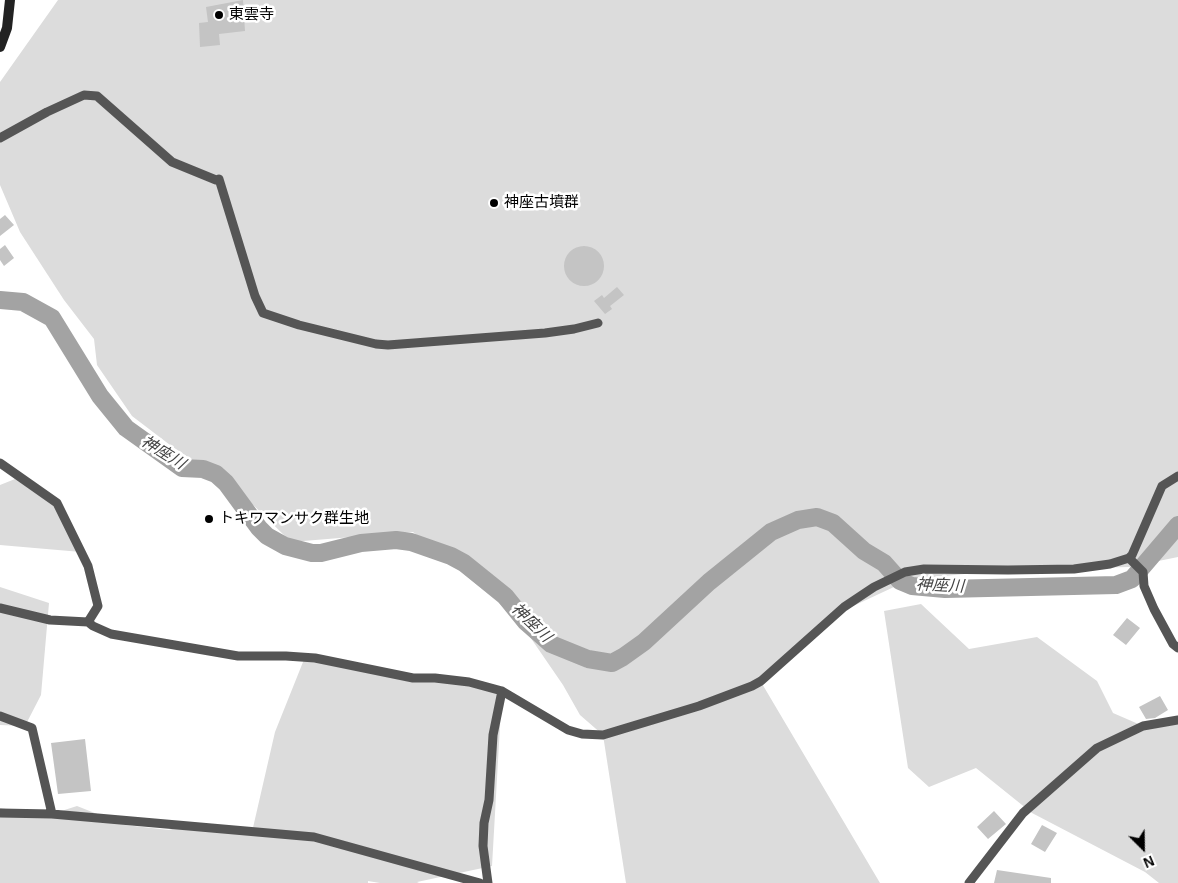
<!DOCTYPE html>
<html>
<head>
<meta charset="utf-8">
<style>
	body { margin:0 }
	#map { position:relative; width:1178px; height:883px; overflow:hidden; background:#fff; font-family:Helvetica,sans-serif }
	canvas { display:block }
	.north { position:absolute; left:1118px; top:823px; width:50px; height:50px; -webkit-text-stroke:4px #fff; paint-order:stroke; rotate:157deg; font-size:14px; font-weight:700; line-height:20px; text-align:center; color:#000 }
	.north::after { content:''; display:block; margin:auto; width:18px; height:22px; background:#000; clip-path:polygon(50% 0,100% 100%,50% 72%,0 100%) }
</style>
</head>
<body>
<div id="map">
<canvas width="1178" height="883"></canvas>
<div class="north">N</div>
</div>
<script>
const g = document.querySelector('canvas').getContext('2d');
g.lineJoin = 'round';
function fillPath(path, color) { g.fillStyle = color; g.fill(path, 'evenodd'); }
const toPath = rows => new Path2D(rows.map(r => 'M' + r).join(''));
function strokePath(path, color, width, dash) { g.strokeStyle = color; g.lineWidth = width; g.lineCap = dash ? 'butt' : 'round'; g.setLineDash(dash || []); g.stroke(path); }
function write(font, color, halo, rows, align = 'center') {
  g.font = font + ' Helvetica,"Noto Sans JP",sans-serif'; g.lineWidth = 5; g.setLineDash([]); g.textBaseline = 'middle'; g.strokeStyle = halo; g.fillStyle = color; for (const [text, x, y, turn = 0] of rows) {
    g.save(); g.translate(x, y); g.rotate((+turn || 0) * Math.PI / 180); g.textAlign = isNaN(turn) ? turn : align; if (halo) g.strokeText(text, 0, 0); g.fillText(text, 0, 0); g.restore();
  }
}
const green = toPath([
	[58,0,1178,0,1178,557,1129,567,1008,570,911,579,834,615,761,682,880,883,626,883,603,735,580,715,563,685,517,618,413,532,291,542,240,492,170,445,132,416,97,365,94,339,64,300,20,232,0,185,0,82],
	[15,479,57,503,81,552,0,545,0,485],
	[0,587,49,603,41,695,25,726,0,725],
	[921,604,969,649,1037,637,1097,681,1113,713,1143,726,1178,720,1178,883,1159,883,1145,872,1032,813,976,768,929,787,908,768,884,611],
	[305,657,502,691,492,866,417,882,419,883,380,883,368,881,368,883,0,883,0,808,37,814,52,814,77,806,125,825,169,830,184,825,252,832,275,732]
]);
const river = toPath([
	[0,300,23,302,52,318,100,396,126,428,182,468,203,469,216,474,226,483,259,528,267,536,285,546,312,553,321,553,361,543,396,540,411,542,451,556,464,563,505,596,526,622,551,644,588,659,612,663,623,657,644,642,709,582,771,532,798,520,817,517,833,523,864,551,884,563,900,581,912,586,945,589,1116,585,1132,579,1178,525]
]);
const building = toPath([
	[243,0,245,31,219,34,220,45,200,47,199,23,208,22,206,7],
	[5,215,14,225,0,236,0,219],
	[5,245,14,258,4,266,0,260,0,249],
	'564 266a20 20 0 1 1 40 0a20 20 0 1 1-40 0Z',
	[617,287,624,295,610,306,612,309,605,314,594,301,602,295,604,298],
	[1127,618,1140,628,1126,645,1113,635],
	[1160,696,1168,710,1155,718,1146,719,1139,707],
	[85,739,91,791,58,794,51,743],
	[994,811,1006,824,988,839,977,827],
	[1042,825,1057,833,1045,852,1031,844],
	[997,870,1051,878,1051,883,994,883]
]);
const minor = toPath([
	[0,138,47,112,84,95,97,96,172,162,216,180,219,179,255,296,263,313,299,325,376,344,388,345,545,333,574,329,598,323],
	[0,463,57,503,88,566,98,606,88,622],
	[1129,558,1143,572,1144,586,1154,609,1173,644,1178,648],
	[0,608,50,620,88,622,93,626,111,634,238,656,286,656,315,658,413,678,435,678,469,682,502,691,568,730,582,734,603,735,699,706,752,686,761,681,844,607,874,587,905,572,924,569,1008,570,1074,569,1110,564,1129,558,1132,555,1162,486,1178,476],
	[0,716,32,728,52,814],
	[0,813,52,814,314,837,480,883],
	[488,883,483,846,484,823,489,800,493,735,502,691],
	[969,883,1023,813,1097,748,1143,726,1178,720]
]);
const secondary = toPath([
	[0,47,7,28,10,0]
]);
const markers = [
	[219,15,5,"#000"],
	[494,203,5,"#000"],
	[209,519,5,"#000"]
];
const poiNames = [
	["東雲寺",229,15],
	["神座古墳群",504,203],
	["トキワマンサク群生地",219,519]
];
const waterNames = [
	["神座川",163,453,32],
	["神座川",940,586,3],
	["神座川",531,623,44]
];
fillPath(green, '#dcdcdc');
strokePath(river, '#a3a3a3', 18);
fillPath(building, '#c4c4c4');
strokePath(minor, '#555', 9);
strokePath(secondary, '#222', 10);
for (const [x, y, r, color] of markers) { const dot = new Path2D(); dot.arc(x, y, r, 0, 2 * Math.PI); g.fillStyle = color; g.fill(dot); strokePath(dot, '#fff', 2); }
write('15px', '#000', '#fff', poiNames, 'left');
write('italic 16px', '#444', '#fff', waterNames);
</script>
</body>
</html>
